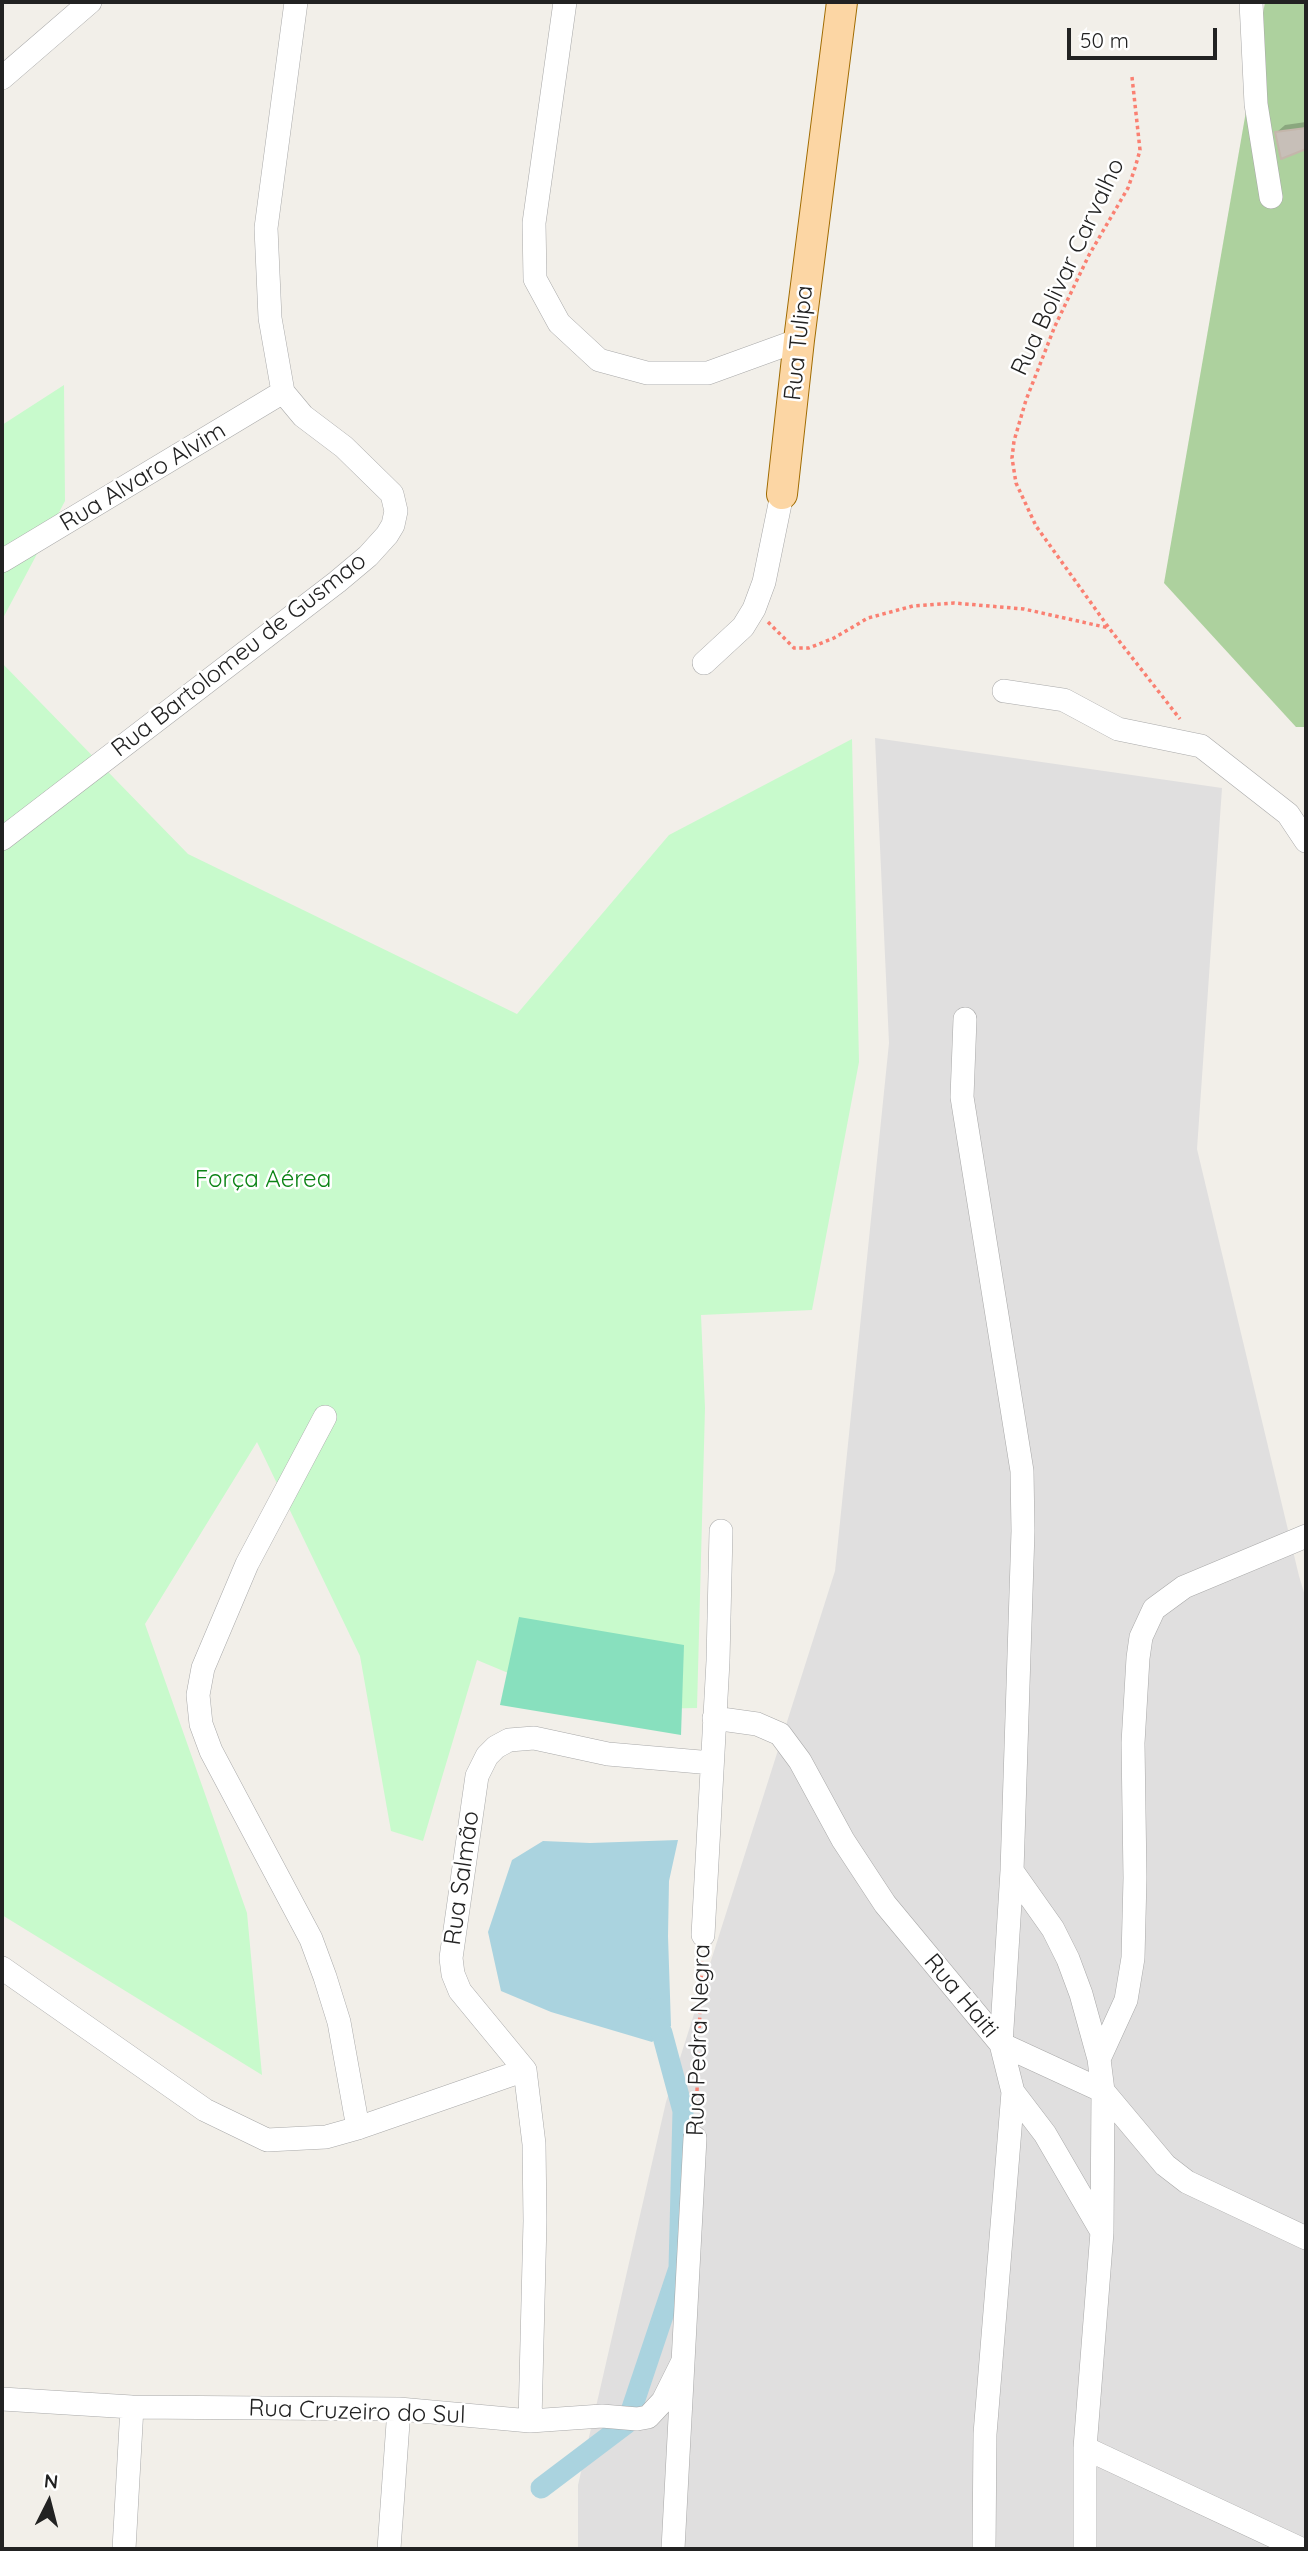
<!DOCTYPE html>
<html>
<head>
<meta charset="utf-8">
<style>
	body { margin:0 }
	#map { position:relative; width:1308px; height:2551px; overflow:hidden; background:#f2efe9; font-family:Quicksand,sans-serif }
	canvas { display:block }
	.frame { position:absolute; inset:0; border:4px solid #222; pointer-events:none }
	.north { position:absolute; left:14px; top:2467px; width:70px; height:70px; -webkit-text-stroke:5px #fff; paint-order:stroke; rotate:6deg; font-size:19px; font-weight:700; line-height:28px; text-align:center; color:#222 }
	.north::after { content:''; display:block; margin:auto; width:24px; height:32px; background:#222; clip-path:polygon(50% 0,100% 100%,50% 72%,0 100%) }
	.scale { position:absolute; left:1067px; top:28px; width:150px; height:32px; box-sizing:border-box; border:4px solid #222; border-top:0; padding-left:9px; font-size:21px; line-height:24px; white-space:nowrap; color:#222; -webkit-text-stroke:5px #fff; paint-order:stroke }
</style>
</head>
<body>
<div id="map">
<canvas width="1308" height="2551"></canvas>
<div class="frame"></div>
<div class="north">N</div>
<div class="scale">50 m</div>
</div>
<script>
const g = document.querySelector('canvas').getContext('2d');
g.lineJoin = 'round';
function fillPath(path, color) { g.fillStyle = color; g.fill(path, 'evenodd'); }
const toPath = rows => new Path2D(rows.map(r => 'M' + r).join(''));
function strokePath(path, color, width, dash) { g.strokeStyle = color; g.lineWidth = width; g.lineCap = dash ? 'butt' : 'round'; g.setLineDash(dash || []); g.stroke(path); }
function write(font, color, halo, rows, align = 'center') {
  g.font = font + ' Quicksand,sans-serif'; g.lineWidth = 5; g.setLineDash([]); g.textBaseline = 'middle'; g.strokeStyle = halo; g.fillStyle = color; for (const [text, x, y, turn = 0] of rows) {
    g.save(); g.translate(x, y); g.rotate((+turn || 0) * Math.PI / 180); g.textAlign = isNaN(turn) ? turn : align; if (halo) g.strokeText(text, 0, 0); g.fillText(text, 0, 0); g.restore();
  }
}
const residential = toPath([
	[875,738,1222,788,1197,1149,1299,1576,1306,1599,1306,2549,578,2549,578,2485,666,2102,835,1571,889,1043]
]);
const forest = toPath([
	[1265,2,1306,2,1306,727,1296,727,1164,583]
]);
const park = toPath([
	[64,385,65,501,2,620,2,425],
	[2,663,188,854,517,1014,669,835,852,739,859,1062,812,1310,701,1315,705,1408,697,1708,597,1710,477,1660,423,1841,391,1831,360,1656,257,1442,145,1624,247,1913,262,2075,2,1915]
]);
const pitch = toPath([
	[519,1617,684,1645,681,1735,500,1705]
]);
const water = toPath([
	[678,1840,669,1881,668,1936,671,2026,652,2042,551,2012,501,1991,488,1932,512,1860,543,1841,590,1843]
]);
const shadow = toPath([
	[1306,122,1306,147,1282,156,1277,132,1285,125]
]);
const canal = toPath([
	[541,2488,627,2423,679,2268,683,2111,662,2033,649,2009]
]);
const building = toPath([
	[1306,128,1306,149,1281,159,1275,132,1306,128]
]);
const path = toPath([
	[1132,77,1140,150,1135,168,1128,188,1089,255,1055,326,1026,400,1014,441,1012,458,1016,483,1036,526,1109,628,1180,719],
	[768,622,794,648,809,648,834,638,868,618,913,606,954,603,1024,609,1109,628],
	[696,2119,702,1955]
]);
const minor = toPath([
	[565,2,534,223,535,279,559,323,599,360,647,373,708,373,799,340],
	[1251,2,1256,104,1271,197],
	[2,78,90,2],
	[2,561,283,392],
	[704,663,743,627,754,609,764,582,782,494],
	[1004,691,1064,700,1118,729,1201,746,1288,814,1306,841],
	[2,839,337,582,368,556,387,535,393,525,396,511,392,494,344,447,303,416,283,392,270,318,266,228,296,2],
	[965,1019,962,1097,1022,1471,1023,1531,1012,1871,1001,2044,1013,2092,985,2434,984,2549],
	[325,1417,247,1564,203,1668,198,1695,201,1724,211,1751,311,1939,325,1977,339,2022,358,2128],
	[714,1718,757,1724,780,1734,800,1761,843,1840,885,1904,1001,2044,1103,2091,1165,2165,1187,2182,1306,2238],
	[1012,1871,1053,1929,1068,1959,1081,1994,1099,2059,1103,2091,1102,2231],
	[703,1935,718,1661,721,1531],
	[2,1968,205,2110,267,2140,326,2137,358,2128,525,2070],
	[1099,2059,1126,2000,1133,1958,1135,1878,1133,1743,1138,1658,1141,1637,1154,1609,1184,1587,1306,1536],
	[1013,2092,1045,2134,1102,2232,1085,2448,1085,2549],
	[2,2399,132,2407,399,2409,530,2421,602,2416,637,2419,648,2417,663,2401,682,2363],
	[530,2421,535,2221,534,2144,525,2070,460,1991,453,1974,451,1958,477,1776,487,1756,496,1747,509,1740,534,1738,608,1754,712,1763],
	[1085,2448,1301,2549],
	[124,2549,132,2407],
	[389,2549,399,2409],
	[673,2549,695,2138]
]);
const major = toPath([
	[782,494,799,340,842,2]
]);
const streetNames = [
	["Rua Bolivar Carvalho",1068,267,-65],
	["Rua Tulipa",799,343,-84],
	["Rua Alvaro Alvim",143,477,-31],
	["Rua Bartolomeu de Gusmao",239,655,-38],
	["Rua Salmão",462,1878,-82],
	["Rua Haiti",961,1996,50],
	["Rua Pedra Negra",699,2040,-88],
	["Rua Cruzeiro do Sul",357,2412,2]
];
const parkNames = [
	["Força Aérea",263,1180]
];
fillPath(residential, '#e0dfdf');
fillPath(forest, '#add19e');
fillPath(park, '#c8facc');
fillPath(pitch, '#88e0be');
fillPath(water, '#aad3df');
fillPath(shadow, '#0003');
strokePath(canal, '#aad3df', 21);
fillPath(building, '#c7bfb8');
strokePath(building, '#c4b6ab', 2);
strokePath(minor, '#a9a9a9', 24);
strokePath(major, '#a06b00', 32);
strokePath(path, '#fa8072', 3.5, [3.5, 3.5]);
strokePath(minor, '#fff', 23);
strokePath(major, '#fcd6a4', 30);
write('24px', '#222', '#fff', streetNames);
write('24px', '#0c8416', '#fff', parkNames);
</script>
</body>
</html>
